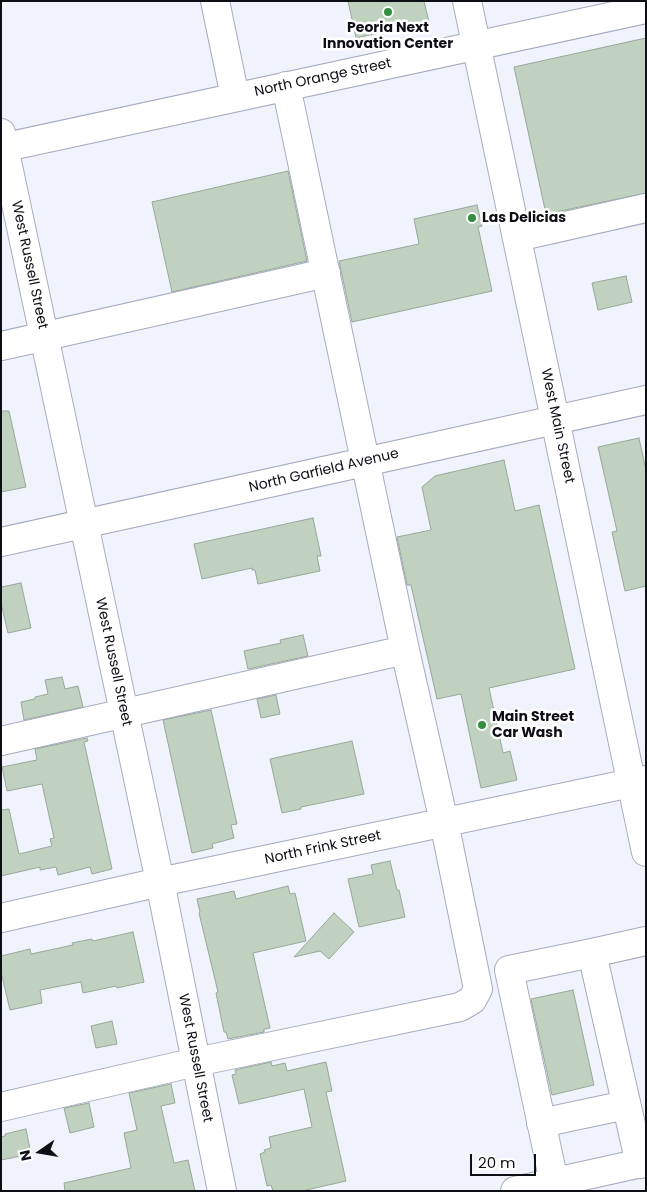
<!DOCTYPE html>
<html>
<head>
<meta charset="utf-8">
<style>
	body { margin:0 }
	#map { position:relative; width:647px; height:1192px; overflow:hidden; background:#f1f3fc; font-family:Poppins,sans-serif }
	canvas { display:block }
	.frame { position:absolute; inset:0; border:2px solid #0e0f16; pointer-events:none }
	.north { position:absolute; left:15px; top:1127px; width:50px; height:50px; -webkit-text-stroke:4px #fff; paint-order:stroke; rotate:257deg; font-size:14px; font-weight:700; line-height:20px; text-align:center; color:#0e0f16 }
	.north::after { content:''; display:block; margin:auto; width:18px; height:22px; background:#0e0f16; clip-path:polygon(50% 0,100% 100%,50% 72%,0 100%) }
	.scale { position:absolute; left:470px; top:1154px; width:66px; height:22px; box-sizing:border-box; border:2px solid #0e0f16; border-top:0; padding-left:6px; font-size:15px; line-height:18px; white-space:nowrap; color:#0e0f16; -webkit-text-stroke:4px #fff; paint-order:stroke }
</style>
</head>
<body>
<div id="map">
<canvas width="647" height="1192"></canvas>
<div class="frame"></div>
<div class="north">N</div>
<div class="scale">20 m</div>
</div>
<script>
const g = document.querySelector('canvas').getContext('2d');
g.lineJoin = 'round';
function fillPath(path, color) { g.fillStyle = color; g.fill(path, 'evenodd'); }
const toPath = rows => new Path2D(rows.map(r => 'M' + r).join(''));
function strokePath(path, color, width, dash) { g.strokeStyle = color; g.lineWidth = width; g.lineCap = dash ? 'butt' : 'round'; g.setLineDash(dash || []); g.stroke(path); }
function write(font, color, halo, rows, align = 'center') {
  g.font = font + ' Poppins,sans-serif'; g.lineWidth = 5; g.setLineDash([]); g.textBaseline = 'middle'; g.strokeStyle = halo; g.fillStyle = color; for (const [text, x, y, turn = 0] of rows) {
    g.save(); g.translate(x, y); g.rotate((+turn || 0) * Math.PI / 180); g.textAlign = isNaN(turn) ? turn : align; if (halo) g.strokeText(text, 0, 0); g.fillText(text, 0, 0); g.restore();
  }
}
const building = toPath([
	[348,1,424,1,429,22,356,38,348,1],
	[646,38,646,193,546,214,514,67,646,38],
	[288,171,307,261,172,292,152,202,288,171],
	[477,205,482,226,478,227,492,291,352,322,339,261,419,244,414,219,477,205],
	[626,276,632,302,598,310,592,283,626,276],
	[1,411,9,411,26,487,1,492,1,411],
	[639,438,646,470,646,586,625,591,612,532,617,531,598,447,639,438],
	[504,460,515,511,539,505,575,669,489,688,503,753,510,751,517,780,481,788,461,694,437,699,411,585,407,585,397,537,431,530,422,487,435,476,504,460],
	[313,518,321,556,317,556,320,571,258,584,255,570,252,570,252,568,202,579,194,544,313,518],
	[21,583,31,628,8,633,1,603,1,587,21,583],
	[303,635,308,656,248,669,244,651,281,643,280,640,303,635],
	[62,677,65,689,78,686,83,707,24,720,21,702,35,699,35,697,48,694,45,680,62,677],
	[276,695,280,714,261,718,257,699,276,695],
	[211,710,237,824,231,825,234,838,212,844,213,848,192,853,163,720,211,710],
	[87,738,88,741,84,742,112,869,92,874,90,867,58,875,56,867,40,870,40,867,1,876,1,810,9,809,19,854,52,846,50,839,54,838,42,784,7,791,2,767,37,760,35,749,87,738],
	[352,741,364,794,301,807,301,809,282,813,270,759,352,741],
	[390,861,397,890,399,890,405,917,359,927,348,879,373,874,371,865,390,861],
	[288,886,290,894,295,893,306,941,253,953,270,1028,264,1029,264,1032,228,1039,226,1032,224,1032,216,993,218,992,199,913,200,912,197,899,234,891,236,899,288,886],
	[334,913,354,932,329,959,320,951,294,957,334,913],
	[133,932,144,982,117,988,116,986,83,993,81,982,40,990,42,1003,10,1010,1,972,1,956,30,949,31,954,73,945,72,943,92,939,93,941,133,932],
	[573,990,594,1085,552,1095,531,999,573,990],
	[112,1021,117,1044,96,1048,91,1026,112,1021],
	[271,1062,272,1066,285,1063,287,1071,326,1062,332,1091,326,1092,346,1181,302,1191,273,1191,271,1185,267,1186,260,1154,265,1152,264,1150,271,1148,269,1137,312,1127,304,1089,239,1104,232,1075,236,1074,235,1070,271,1062],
	[171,1084,175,1103,161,1106,174,1163,188,1160,195,1191,65,1191,64,1183,131,1168,124,1133,137,1130,129,1093,171,1084],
	[89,1103,94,1127,70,1133,64,1108,89,1103],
	[26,1129,31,1154,1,1160,1,1137,5,1136,5,1134,26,1129]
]);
const minor = toPath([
	[215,1,235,97],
	[1,133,160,882,222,1191],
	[1,148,646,9],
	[517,237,646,208],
	[1,346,326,273],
	[1,542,646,400],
	[1,741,405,650],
	[1,918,160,882,646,780],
	[592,953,646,941],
	[1,1107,196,1062,460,1007,472,1000,478,989,444,822,405,650,286,86],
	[541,1123,626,1105],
	[554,1182,509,970,592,953,640,1164],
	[515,1191,646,1162]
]);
const major = toPath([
	[467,1,646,852]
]);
const markers = [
	[388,12,5,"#338e40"],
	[472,218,5,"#338e40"],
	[482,725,5,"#338e40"]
];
const poiNames = [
	["Peoria Next",388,28,"center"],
	["Innovation Center",388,44,"center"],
	["Las Delicias",482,218],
	["Main Street",492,717],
	["Car Wash",492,733]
];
const streetNames = [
	["North Orange Street",323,78,-12],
	["West Russell Street",29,265,78],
	["West Main Street",557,426,78],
	["North Garfield Avenue",324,471,-13],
	["West Russell Street",113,662,78],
	["North Frink Street",323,848,-12],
	["West Russell Street",195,1058,79]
];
fillPath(building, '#c0d1c0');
strokePath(building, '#97a798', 1);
strokePath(minor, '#a6aabe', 30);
strokePath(major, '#a6aabe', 30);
strokePath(minor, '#fff', 28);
strokePath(major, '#fff', 28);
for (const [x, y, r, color] of markers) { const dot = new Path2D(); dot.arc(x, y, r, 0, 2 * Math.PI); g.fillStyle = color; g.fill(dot); strokePath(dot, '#fff', 2); }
write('bold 14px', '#0e0f16', '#fff', poiNames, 'left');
write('14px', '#0e0f16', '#fff', streetNames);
</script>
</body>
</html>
